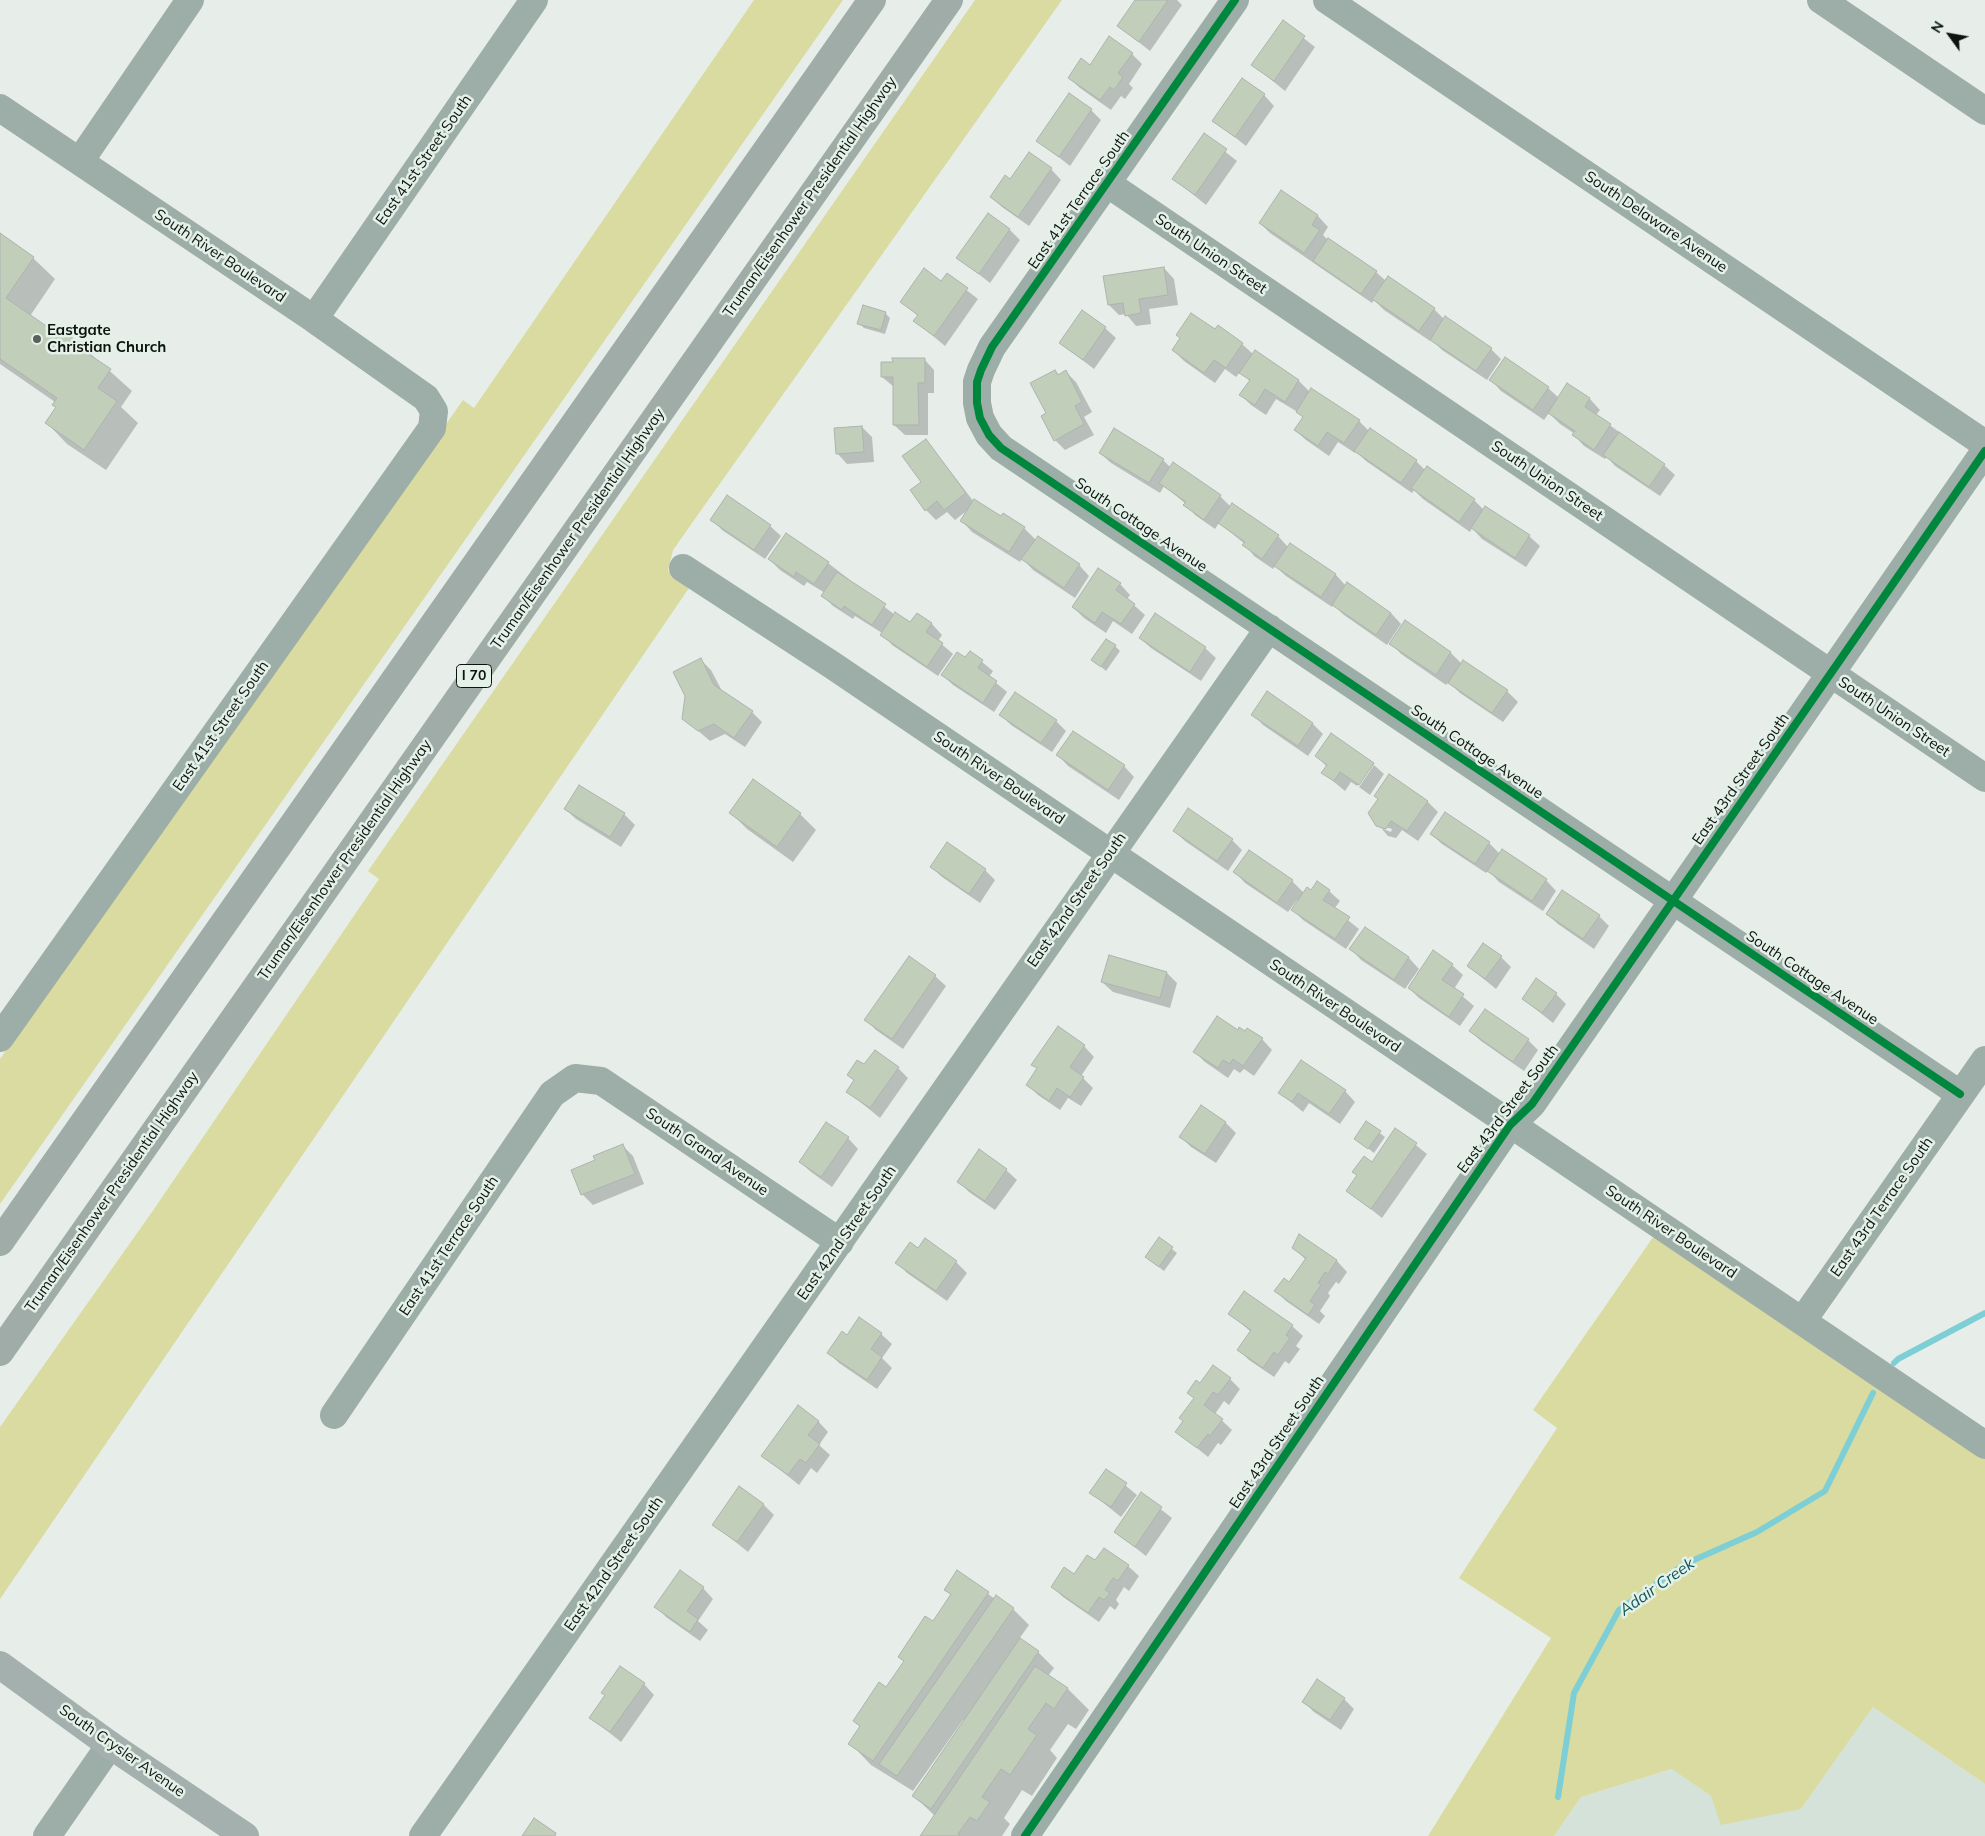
<!DOCTYPE html>
<html>
<head>
<meta charset="utf-8">
<style>
	body { margin:0 }
	#map { position:relative; width:1985px; height:1836px; overflow:hidden; background:#e7eee9; font-family:Mulish,sans-serif }
	canvas { display:block }
	.north { position:absolute; left:1925px; top:10px; width:50px; height:50px; -webkit-text-stroke:4px #e4f1e8; paint-order:stroke; rotate:302deg; font-size:14px; font-weight:700; line-height:20px; text-align:center; color:#0e1310 }
	.north::after { content:''; display:block; margin:auto; width:18px; height:22px; background:#0e1310; clip-path:polygon(50% 0,100% 100%,50% 72%,0 100%) }
</style>
</head>
<body>
<div id="map">
<canvas width="1985" height="1836"></canvas>
<div class="north">N</div>
</div>
<script>
const g = document.querySelector('canvas').getContext('2d');
g.lineJoin = 'round';
function fillPath(path, color) { g.fillStyle = color; g.fill(path, 'evenodd'); }
const toPath = rows => new Path2D(rows.map(r => 'M' + r).join(''));
function strokePath(path, color, width, dash) { g.strokeStyle = color; g.lineWidth = width; g.lineCap = dash ? 'butt' : 'round'; g.setLineDash(dash || []); g.stroke(path); }
function write(font, color, halo, rows, align = 'center') {
  g.font = font + ' Mulish,sans-serif'; g.lineWidth = 5; g.setLineDash([]); g.textBaseline = 'middle'; g.strokeStyle = halo; g.fillStyle = color; for (const [text, x, y, turn = 0] of rows) {
    g.save(); g.translate(x, y); g.rotate((+turn || 0) * Math.PI / 180); g.textAlign = isNaN(turn) ? turn : align; if (halo) g.strokeText(text, 0, 0); g.fillText(text, 0, 0); g.restore();
  }
}
const built = toPath([
	[1873,1707,1985,1784,1985,1836,1554,1836,1581,1797,1673,1769,1711,1796,1801,1809]
]);
const green = toPath([
	[754,0,843,0,0,1204,0,1059,463,400,474,408],
	[975,0,1062,0,673,550,668,571,691,585,0,1599,0,1427,152,1212,379,879,368,871],
	[1656,1233,1985,1457,1985,1784,1873,1707,1801,1809,1721,1825,1711,1796,1672,1769,1581,1797,1554,1836,1428,1836,1551,1638,1459,1578,1557,1428,1533,1410]
]);
const shadow = toPath([
	[1136,0,1177,0,1182,5,1150,51,1118,26],
	[1283,22,1315,47,1285,91,1253,65],
	[1132,54,1142,64,1129,84,1133,88,1125,99,1121,96,1111,110,1080,88,1069,78,1090,66],
	[1264,95,1274,106,1246,146,1214,121],
	[1091,110,1101,120,1070,166,1038,141],
	[1204,135,1237,161,1206,205,1174,179],
	[1051,169,1061,180,1029,226,1002,207,991,197,1011,181],
	[1281,192,1318,216,1328,227,1323,235,1328,240,1376,272,1386,281,1434,309,1445,320,1491,349,1501,359,1487,380,1442,350,1431,339,1430,341,1384,310,1374,300,1372,303,1270,233,1260,223],
	[1010,230,1020,240,990,283,958,258],
	[0,235,33,258,55,279,30,316,56,334,83,347,132,391,121,407,138,423,106,470,67,444,46,422,57,407,55,402,0,364],
	[1164,268,1174,279,1178,305,1149,309,1151,324,1136,326,1126,314,1119,315,1109,305],
	[947,275,978,299,945,346,915,321,918,316,902,302,942,282],
	[885,313,890,318,885,334,864,328,859,323],
	[1105,328,1116,338,1094,369,1060,343],
	[1215,331,1242,344,1253,354,1255,352,1299,381,1310,392,1359,421,1369,431,1416,461,1425,470,1474,500,1484,510,1529,536,1540,546,1526,567,1482,539,1472,528,1470,532,1423,499,1414,490,1412,493,1366,461,1356,451,1355,453,1338,442,1329,456,1306,440,1295,430,1304,418,1296,411,1276,399,1266,415,1251,405,1241,395,1250,381,1240,372,1236,377,1225,369,1215,383,1184,361,1173,350],
	[924,359,934,370,934,393,928,393,928,435,905,435,894,425,894,387,882,377],
	[1055,371,1059,375,1066,372,1076,382,1092,412,1084,417,1094,435,1065,450,1055,440,1047,414],
	[1491,380,1548,388,1559,398,1568,385,1590,399,1600,410,1596,415,1664,465,1675,475,1660,496,1615,466,1607,457,1605,459,1584,446,1574,435,1575,434,1560,424,1549,413,1544,420,1501,391],
	[862,427,872,437,874,462,847,464,837,453],
	[926,440,974,502,1024,528,1036,540,1079,565,1089,576,1075,598,1033,570,1022,558,1020,562,972,532,962,521,969,509,955,520,947,512,936,520,926,510,923,482],
	[1100,453,1163,460,1171,468,1220,496,1231,507,1232,505,1278,536,1288,547,1290,544,1336,575,1346,586,1391,613,1401,624,1387,645,1344,615,1333,605,1332,607,1286,576,1275,566,1273,569,1254,556,1245,544,1219,523,1215,529,1195,515,1186,504,1164,486,1160,493,1111,463],
	[712,519,770,526,781,536,765,559,722,530],
	[786,534,828,563,895,615,911,624,917,614,932,624,942,635,938,641,953,654,938,676,892,645,882,633,855,616,853,619,833,606,823,596,825,593,807,582,804,586,780,570,769,559],
	[1120,584,1130,595,1127,599,1145,615,1132,634,1113,621,1106,633,1084,618,1073,607],
	[1155,615,1205,648,1216,658,1201,681,1151,648,1140,638],
	[1405,622,1451,653,1462,664,1464,662,1507,691,1518,702,1503,722,1460,693,1449,682,1446,685,1401,654,1391,643],
	[1115,646,1120,651,1106,671,1093,660],
	[970,652,993,671,989,677,1007,692,994,712,953,685,943,675,966,659],
	[701,660,711,670,722,691,752,712,762,722,745,747,725,734,710,741,683,718],
	[1267,693,1313,724,1323,734,1308,756,1263,725,1253,714],
	[1001,715,1056,721,1066,731,1052,752,1011,725],
	[1331,735,1374,764,1357,786,1351,782,1345,791,1323,773,1327,767,1317,756],
	[1058,755,1124,766,1134,777,1119,800,1068,766],
	[1374,765,1384,774,1370,795,1359,787],
	[1389,776,1428,802,1438,812,1418,841,1402,830,1396,838,1388,836,1381,828,1391,832,1392,829,1380,825,1379,800,1375,796],
	[579,786,624,814,635,825,621,847,576,819,565,809],
	[731,813,800,814,816,830,793,862,747,829],
	[1174,831,1232,840,1242,850,1228,871,1185,841],
	[1431,834,1489,843,1500,854,1546,880,1556,891,1543,911,1499,882,1488,870,1486,873,1442,844],
	[1249,851,1292,881,1304,893,1329,891,1340,901,1334,909,1359,929,1346,949,1303,920,1293,910,1299,901,1297,900,1288,912,1245,883,1235,872],
	[931,867,985,870,995,880,980,903,942,877],
	[1547,914,1599,916,1609,926,1594,949,1558,924],
	[1366,929,1409,958,1419,969,1405,989,1361,960,1351,949],
	[1501,957,1511,967,1496,989,1468,966],
	[1452,965,1463,975,1454,989,1474,1006,1460,1026,1419,998,1409,988],
	[1167,973,1177,983,1170,1008,1113,992,1102,982],
	[935,976,946,986,903,1049,876,1030,866,1020],
	[1556,994,1566,1004,1553,1023,1523,999],
	[1470,1031,1528,1040,1538,1050,1524,1071,1481,1041],
	[1238,1032,1262,1039,1272,1050,1254,1076,1244,1069,1240,1073,1234,1069,1228,1078,1205,1062,1194,1051],
	[1084,1046,1094,1057,1081,1076,1093,1088,1081,1106,1068,1098,1060,1110,1038,1095,1027,1084,1038,1069,1033,1064],
	[865,1066,898,1068,908,1078,880,1118,848,1092,855,1081,848,1074],
	[1345,1091,1355,1102,1340,1124,1309,1103,1303,1112,1280,1093],
	[1202,1106,1226,1123,1236,1133,1216,1163,1191,1147,1181,1137],
	[1367,1123,1385,1137,1374,1153,1356,1139],
	[1396,1129,1427,1154,1382,1218,1348,1191,1372,1163],
	[848,1138,858,1149,832,1187,811,1172,800,1162],
	[623,1146,633,1156,644,1184,593,1205,582,1194,597,1161],
	[979,1151,1006,1170,1017,1180,995,1210,969,1192,958,1181],
	[1300,1235,1337,1261,1347,1272,1339,1284,1336,1282,1328,1293,1330,1296,1320,1311,1325,1316,1319,1324,1286,1301,1276,1291,1289,1284,1306,1260,1294,1248],
	[1159,1239,1177,1253,1164,1271,1146,1257],
	[925,1240,956,1262,967,1273,947,1301,907,1273,897,1262,918,1249],
	[1230,1314,1292,1326,1303,1336,1296,1346,1300,1349,1289,1364,1285,1361,1274,1377,1249,1360,1239,1350,1251,1332],
	[881,1334,892,1344,882,1358,892,1368,877,1389,839,1363,829,1353,847,1336],
	[1230,1379,1240,1389,1229,1405,1224,1401,1215,1414,1232,1430,1221,1445,1218,1443,1208,1457,1177,1432,1184,1422,1200,1385],
	[818,1421,828,1432,819,1445,830,1455,817,1473,811,1468,799,1485,763,1456],
	[1107,1470,1137,1495,1121,1517,1091,1493],
	[1141,1494,1172,1518,1146,1556,1115,1532],
	[763,1504,774,1515,748,1552,713,1524],
	[1104,1550,1128,1566,1139,1576,1129,1591,1124,1587,1116,1600,1119,1604,1115,1610,1110,1606,1099,1622,1063,1597,1053,1587,1096,1562],
	[958,1572,995,1599,1013,1609,1029,1625,1019,1639,1038,1652,1054,1668,1048,1676,1068,1689,1089,1710,1076,1729,1068,1724,1050,1750,1057,1758,1032,1796,1022,1790,1004,1818,1010,1824,1002,1836,921,1836,935,1816,914,1796,965,1721,963,1720,913,1791,871,1765,850,1743,861,1728,854,1721,886,1688,905,1662,899,1657,933,1623,952,1596,946,1590],
	[703,1588,713,1599,698,1621,708,1630,700,1641,666,1617,656,1606],
	[644,1684,654,1695,621,1742,591,1718],
	[1344,1699,1354,1709,1341,1730,1314,1712,1304,1702]
]);
const stream = toPath([
	[1894,1363,1898,1359,1985,1313],
	[1558,1797,1574,1693,1619,1610,1685,1564,1757,1532,1825,1491,1873,1393]
]);
const building = toPath([
	[1135,0,1168,0,1139,42,1117,26,1135,0],
	[1283,20,1305,36,1274,81,1251,65,1283,20],
	[1109,36,1133,53,1118,73,1123,77,1114,90,1110,87,1100,100,1068,78,1081,58,1090,65,1109,36],
	[1242,78,1265,94,1235,137,1212,121,1242,78],
	[1069,93,1092,109,1059,157,1036,141,1069,93],
	[1204,133,1227,149,1195,195,1172,179,1204,133],
	[1029,152,1052,168,1018,217,990,197,1005,175,1010,179,1029,152],
	[1281,190,1318,215,1312,225,1320,230,1304,253,1259,223,1281,190],
	[988,213,1010,229,979,274,956,258,988,213],
	[0,233,34,257,6,298,55,332,58,328,84,346,81,349,111,369,98,388,117,401,84,450,45,423,56,407,52,405,57,398,0,359,0,233],
	[1328,238,1377,271,1361,294,1313,261,1328,238],
	[1164,267,1168,295,1139,299,1141,313,1125,316,1123,303,1108,305,1103,276,1164,267],
	[924,268,941,281,947,273,968,288,934,336,913,321,918,315,900,302,924,268],
	[1388,276,1435,308,1419,331,1372,299,1388,276],
	[863,305,886,312,881,330,857,324,863,305],
	[1082,310,1106,327,1083,360,1059,343,1082,310],
	[1191,313,1215,329,1218,325,1243,343,1226,368,1214,360,1204,373,1172,350,1180,338,1176,335,1191,313],
	[1445,316,1492,348,1476,371,1430,340,1445,316],
	[1255,350,1299,380,1285,402,1265,389,1255,405,1239,395,1250,380,1239,373,1255,350],
	[1505,357,1549,387,1533,410,1489,380,1505,357],
	[892,358,925,358,925,383,918,383,919,425,893,425,893,377,881,377,881,362,893,362,892,358],
	[1055,370,1058,375,1066,370,1082,402,1075,406,1084,424,1054,441,1041,416,1046,413,1030,383,1055,370],
	[1567,383,1590,398,1585,407,1611,424,1594,450,1572,435,1575,431,1548,413,1567,383],
	[1311,388,1360,420,1344,443,1327,432,1318,446,1294,430,1303,417,1296,412,1311,388],
	[862,426,864,452,836,454,834,428,862,426],
	[1114,428,1164,459,1149,483,1099,453,1114,428],
	[1370,428,1417,460,1401,483,1354,451,1370,428],
	[1619,432,1665,464,1649,487,1603,455,1619,432],
	[926,439,966,493,944,510,937,501,925,511,910,490,921,482,902,456,926,439],
	[1173,462,1221,495,1204,520,1183,505,1186,502,1159,483,1173,462],
	[1427,466,1475,499,1459,522,1411,488,1427,466],
	[727,495,771,525,754,550,710,520,727,495],
	[974,499,1001,516,1003,513,1025,527,1009,552,960,521,974,499],
	[1232,503,1279,535,1262,559,1242,545,1245,542,1218,523,1232,503],
	[1485,506,1530,535,1515,558,1471,528,1485,506],
	[786,533,829,562,814,584,796,572,794,577,768,559,786,533],
	[1038,536,1080,564,1064,588,1021,559,1038,536],
	[1290,543,1336,574,1321,597,1274,566,1290,543],
	[1098,568,1121,583,1116,590,1135,604,1121,624,1102,612,1095,623,1072,607,1098,568],
	[837,572,886,604,872,625,844,606,842,610,821,596,837,572],
	[1347,582,1391,613,1376,635,1332,605,1347,582],
	[895,612,910,622,917,613,932,623,926,632,943,643,927,667,880,635,895,612],
	[1155,613,1206,647,1190,672,1139,638,1155,613],
	[1405,620,1451,652,1436,675,1389,644,1405,620],
	[1106,639,1116,645,1101,667,1091,660,1106,639],
	[970,651,983,660,978,668,997,681,983,703,941,675,957,652,965,657,970,651],
	[701,658,714,685,753,711,734,738,714,724,698,731,682,719,685,696,673,672,701,658],
	[1463,660,1508,690,1492,713,1448,683,1463,660],
	[1267,691,1313,723,1298,746,1251,715,1267,691],
	[1015,692,1057,720,1041,743,999,715,1015,692],
	[1073,731,1125,765,1108,790,1056,755,1073,731],
	[1331,733,1374,763,1359,785,1340,772,1334,781,1321,773,1327,765,1315,756,1331,733],
	[1389,774,1428,801,1407,831,1391,821,1386,829,1376,826,1368,813,1378,799,1374,796,1389,774],
	[753,779,801,813,777,847,729,813,753,779],
	[579,785,625,813,610,837,564,809,579,785],
	[1188,808,1233,839,1217,861,1173,831,1188,808],
	[1445,812,1490,842,1475,864,1430,834,1445,812],
	[947,842,986,869,969,894,930,867,947,842],
	[1502,849,1547,879,1532,901,1487,871,1502,849],
	[1249,850,1293,880,1277,903,1233,872,1249,850],
	[1317,881,1330,890,1323,900,1350,917,1335,939,1291,910,1307,887,1311,890,1317,881],
	[1562,890,1600,915,1583,939,1546,914,1562,890],
	[1365,927,1409,957,1394,980,1349,949,1365,927],
	[1483,943,1502,956,1485,979,1467,966,1483,943],
	[1433,950,1453,964,1442,980,1464,994,1449,1017,1408,988,1433,950],
	[1109,955,1167,972,1160,998,1101,982,1109,955],
	[909,956,936,975,892,1039,864,1020,909,956],
	[1536,978,1557,993,1542,1013,1522,999,1536,978],
	[1485,1009,1529,1039,1513,1062,1469,1031,1485,1009],
	[1217,1016,1238,1030,1239,1027,1245,1031,1247,1028,1263,1038,1243,1066,1233,1059,1230,1064,1223,1060,1218,1068,1193,1052,1217,1016],
	[1058,1026,1085,1045,1070,1067,1084,1077,1070,1097,1057,1088,1049,1101,1026,1085,1037,1068,1031,1065,1058,1026],
	[875,1050,899,1067,870,1108,846,1092,854,1080,847,1075,857,1060,864,1064,875,1050],
	[1301,1060,1346,1090,1329,1114,1298,1093,1292,1102,1278,1093,1301,1060],
	[1201,1105,1226,1122,1205,1154,1179,1137,1201,1105],
	[1366,1121,1381,1131,1368,1149,1354,1139,1366,1121],
	[826,1122,849,1137,821,1177,799,1162,826,1122],
	[1395,1128,1417,1143,1371,1209,1346,1191,1357,1175,1352,1172,1364,1156,1372,1162,1395,1128],
	[623,1144,635,1174,581,1195,571,1170,595,1160,593,1156,623,1144],
	[979,1149,1007,1169,985,1201,957,1182,979,1149],
	[1299,1234,1337,1260,1328,1274,1325,1272,1318,1283,1321,1285,1310,1301,1315,1305,1308,1315,1274,1291,1284,1278,1289,1282,1306,1258,1292,1248,1299,1234],
	[1159,1237,1173,1247,1159,1267,1145,1257,1159,1237],
	[925,1238,957,1261,936,1291,895,1263,910,1242,918,1248,925,1238],
	[1244,1291,1293,1325,1286,1335,1290,1338,1278,1355,1274,1352,1263,1368,1237,1350,1251,1330,1228,1314,1244,1291],
	[859,1317,882,1333,871,1349,882,1357,867,1380,827,1353,842,1331,847,1335,859,1317],
	[1213,1365,1231,1378,1218,1395,1213,1392,1204,1405,1223,1419,1210,1436,1208,1434,1197,1448,1175,1432,1183,1421,1179,1418,1194,1398,1187,1393,1196,1380,1200,1383,1213,1365],
	[798,1405,819,1421,808,1435,820,1444,806,1463,800,1459,788,1475,761,1456,798,1405],
	[1106,1469,1127,1483,1111,1507,1089,1493,1106,1469],
	[739,1486,764,1504,737,1542,712,1525,739,1486],
	[1141,1492,1162,1507,1135,1547,1114,1532,1141,1492],
	[1104,1548,1129,1565,1118,1581,1113,1578,1105,1590,1110,1593,1104,1600,1099,1597,1088,1613,1051,1587,1064,1567,1074,1574,1087,1555,1095,1560,1104,1548],
	[680,1570,704,1587,687,1611,698,1619,690,1632,654,1607,680,1570],
	[957,1570,989,1592,873,1761,848,1744,860,1726,853,1721,879,1682,886,1687,904,1661,898,1657,925,1616,933,1621,951,1594,944,1590,957,1570],
	[996,1595,1014,1608,897,1776,879,1764,996,1595],
	[1020,1638,1039,1651,931,1809,912,1796,1020,1638],
	[620,1666,645,1683,610,1732,589,1718,605,1695,601,1693,620,1666],
	[1035,1666,1068,1688,1054,1709,1046,1703,1028,1729,1037,1735,1010,1775,1001,1769,982,1797,990,1802,977,1821,970,1817,958,1834,960,1836,920,1836,1035,1666],
	[1317,1679,1345,1698,1330,1720,1302,1702,1317,1679],
	[534,1818,556,1833,555,1836,522,1836,534,1818]
]);
const minor = toPath([
	[1235,0,992,347,981,370,977,382,977,403,980,418,989,435,1001,448,1960,1094],
	[1327,0,1985,444],
	[1821,0,1985,111],
	[0,108,314,319,426,398,434,411,432,428,0,1038],
	[80,161,190,0],
	[1108,184,1985,778],
	[314,319,534,0],
	[683,568,832,665,1985,1445],
	[1803,1320,1985,1060],
	[334,1415,552,1094,575,1078,601,1081,840,1242],
	[47,1836,110,1745],
	[423,1836,1269,628],
	[1025,1836,1510,1125,1532,1104,1985,451]
]);
const major = toPath([
	[0,1665,110,1745,245,1836]
]);
const highway = toPath([
	[0,1242,872,0],
	[0,1352,949,0]
]);
const cycleway = toPath([
	[1235,0,992,347,981,370,977,382,977,403,980,418,989,435,1001,448,1960,1094],
	[1025,1836,1510,1125,1532,1104,1985,451]
]);
const markers = [
	[37,339,5,"#5a605c"]
];
const shields = [
	[474,676,35]
];
const shieldNames = [
	["I 70",474,676]
];
const streetNames = [
	["East 41st Street South",424,160,-55],
	["Truman/Eisenhower Presidential Highway",810,197,-55],
	["East 41st Terrace South",1079,200,-55],
	["South Delaware Avenue",1656,222,34],
	["South Union Street",1211,254,34],
	["South River Boulevard",220,256,34],
	["South Union Street",1547,481,34],
	["South Cottage Avenue",1141,525,34],
	["Truman/Eisenhower Presidential Highway",578,529,-55],
	["South Union Street",1894,717,34],
	["East 41st Street South",221,726,-55],
	["South Cottage Avenue",1477,752,34],
	["South River Boulevard",999,778,34],
	["East 43rd Street South",1741,779,-55],
	["Truman/Eisenhower Presidential Highway",345,860,-55],
	["East 42nd Street South",1077,900,-55],
	["South Cottage Avenue",1812,978,34],
	["South River Boulevard",1335,1006,34],
	["East 43rd Street South",1508,1109,-53],
	["South Grand Avenue",707,1152,34],
	["Truman/Eisenhower Presidential Highway",112,1192,-55],
	["East 43rd Terrace South",1882,1207,-55],
	["South River Boulevard",1671,1232,34],
	["East 42nd Street South",847,1233,-55],
	["East 41st Terrace South",449,1246,-56],
	["East 43rd Street South",1277,1442,-56],
	["East 42nd Street South",614,1564,-55],
	["South Crysler Avenue",122,1751,35]
];
const poiNames = [
	["Eastgate",47,330],
	["Christian Church",47,347]
];
const waterNames = [
	["Adair Creek",1657,1587,-35]
];
fillPath(built, '#d5e2d9');
fillPath(green, '#d9dba0');
fillPath(shadow, '#0003');
strokePath(stream, '#7dcfd5', 6);
fillPath(building, '#c1ceba');
strokePath(building, '#aeb2ae', 1);
strokePath(minor, '#9dada8', 28);
strokePath(major, '#a3b0ad', 28);
strokePath(highway, '#a0aca8', 28);
strokePath(cycleway, '#00873e', 8);
for (const [x, y, r, color] of markers) { const dot = new Path2D(); dot.arc(x, y, r, 0, 2 * Math.PI); g.fillStyle = color; g.fill(dot); strokePath(dot, '#e4f1e8', 2); }
for (const [x, y, w] of shields) { const box = new Path2D(); box.roundRect(x - w / 2, y - 11.5, w, 23, 4); g.fillStyle = '#e4f1e8'; g.fill(box); strokePath(box, '#0e1310', 1); }
write('bold 14px', '#0e1310', null, shieldNames);
write('15px', '#0e1310', '#e4f1e8', streetNames);
write('bold 15px', '#0e1310', '#e4f1e8', poiNames, 'left');
write('italic 16px', '#0f5359', '#e4f1e8', waterNames);
</script>
</body>
</html>
